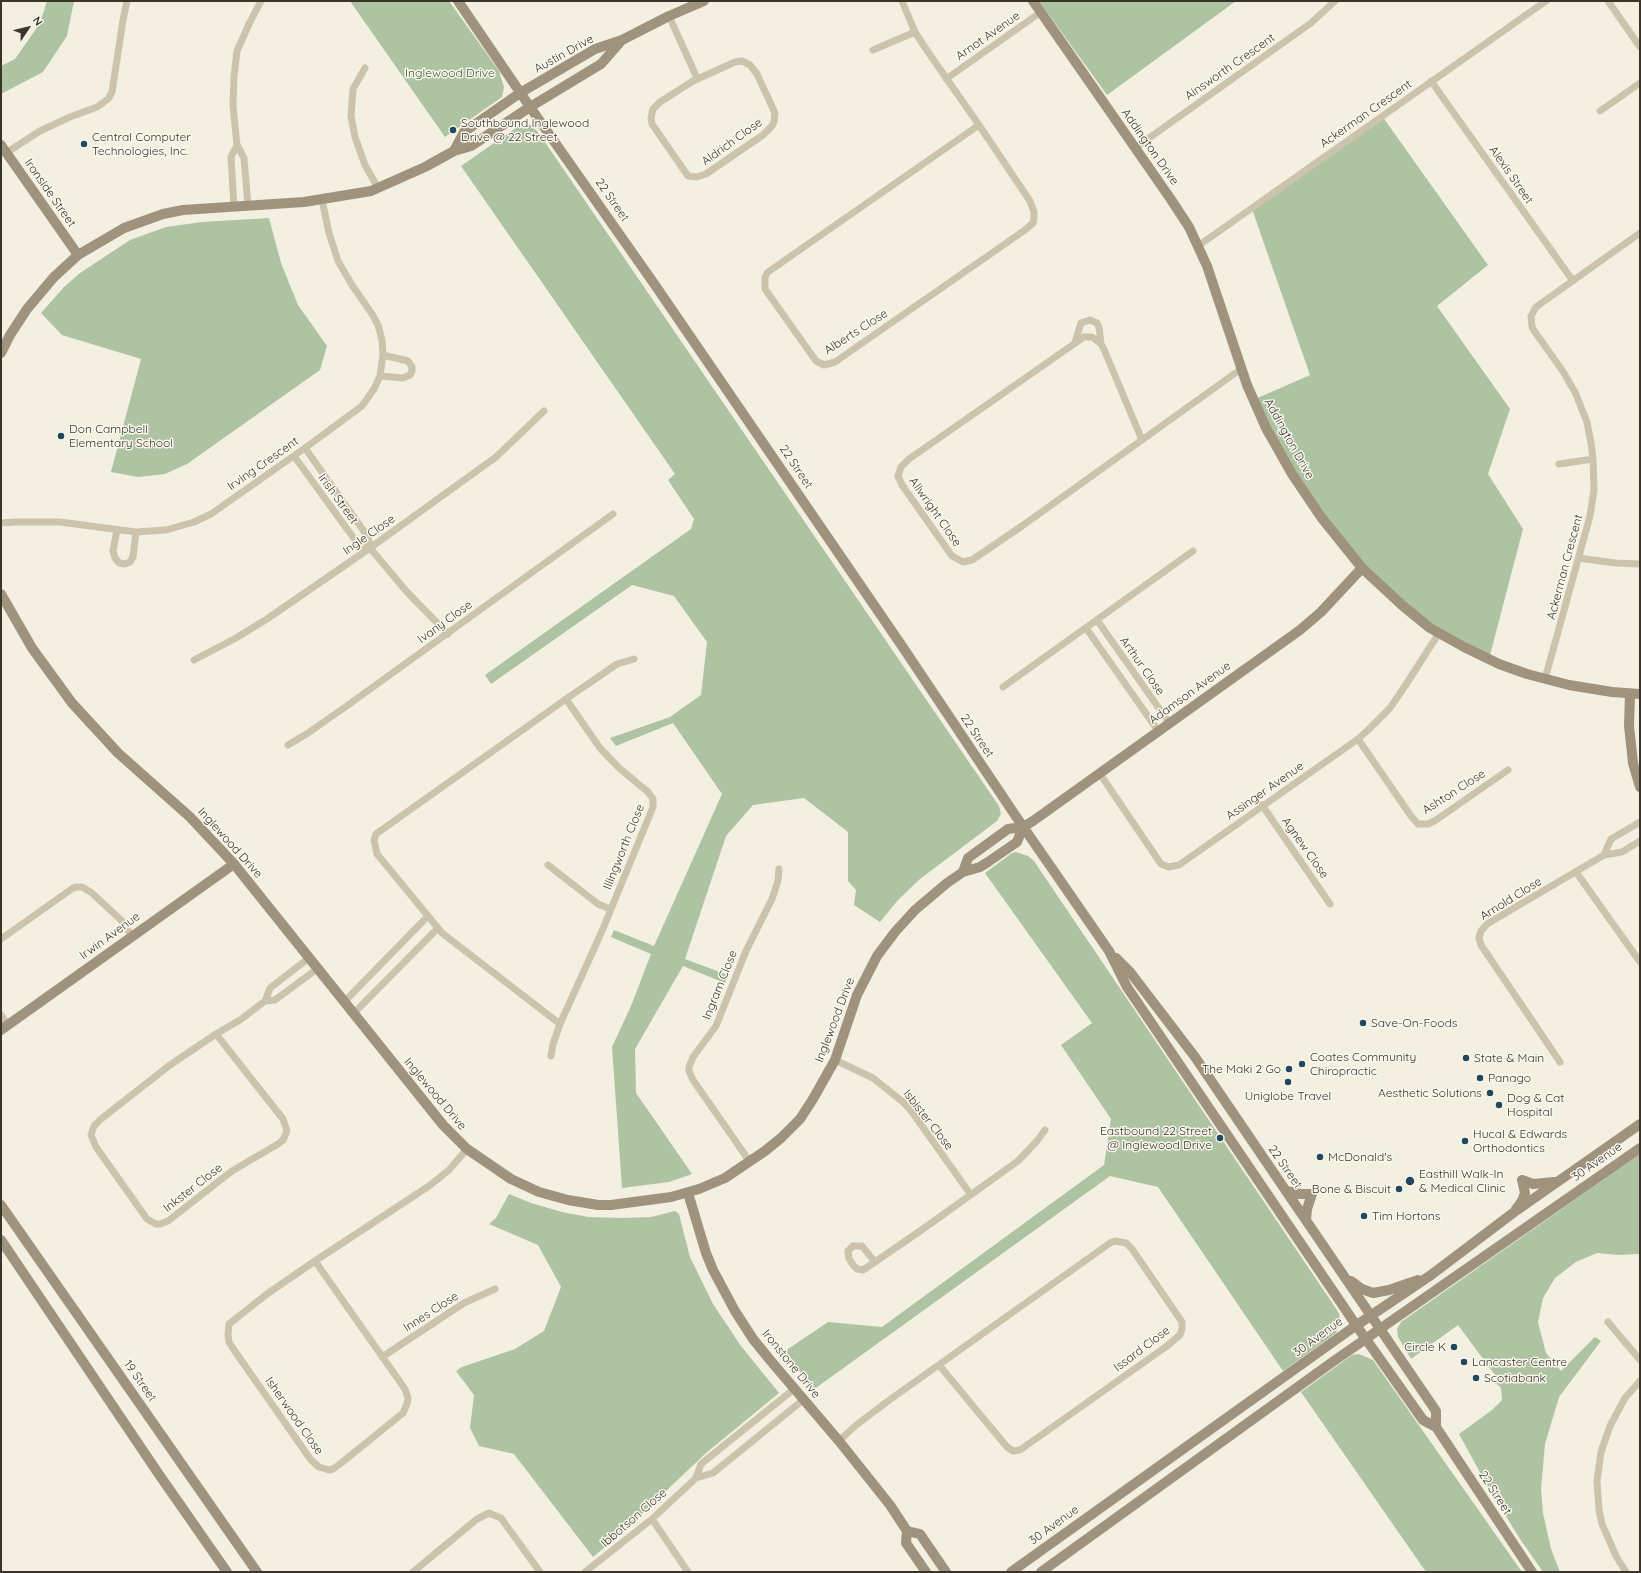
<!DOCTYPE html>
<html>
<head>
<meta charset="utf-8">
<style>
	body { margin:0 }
	#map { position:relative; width:1641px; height:1573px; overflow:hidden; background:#f3f0e1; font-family:Quicksand,sans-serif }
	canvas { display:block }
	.frame { position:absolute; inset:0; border:2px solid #3a342b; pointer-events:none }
	.north { position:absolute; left:8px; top:8px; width:40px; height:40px; -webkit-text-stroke:3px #faf8ee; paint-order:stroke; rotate:55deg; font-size:11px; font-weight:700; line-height:16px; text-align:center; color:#3a342b }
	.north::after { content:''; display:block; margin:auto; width:14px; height:18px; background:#3a342b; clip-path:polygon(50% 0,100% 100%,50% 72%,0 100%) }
</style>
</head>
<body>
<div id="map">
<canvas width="1641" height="1573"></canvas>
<div class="frame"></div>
<div class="north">N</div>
</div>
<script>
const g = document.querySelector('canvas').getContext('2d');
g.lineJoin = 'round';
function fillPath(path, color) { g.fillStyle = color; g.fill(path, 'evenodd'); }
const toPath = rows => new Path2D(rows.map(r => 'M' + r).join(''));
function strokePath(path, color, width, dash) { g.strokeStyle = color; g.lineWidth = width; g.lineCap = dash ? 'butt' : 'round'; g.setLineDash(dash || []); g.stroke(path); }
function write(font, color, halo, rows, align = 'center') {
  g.font = font + ' Quicksand,sans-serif'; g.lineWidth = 3; g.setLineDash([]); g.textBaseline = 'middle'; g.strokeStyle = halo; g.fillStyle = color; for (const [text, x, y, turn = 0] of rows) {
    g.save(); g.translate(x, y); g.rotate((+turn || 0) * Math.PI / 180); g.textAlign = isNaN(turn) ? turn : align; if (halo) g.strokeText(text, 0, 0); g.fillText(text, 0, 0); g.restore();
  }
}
const green = toPath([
	[47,1,74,1,67,36,43,72,1,94,1,66,15,59,40,23],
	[350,1,449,1,499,71,504,87,502,97,445,137],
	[1039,1,1236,1,1107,95],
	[1382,116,1488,265,1437,306,1510,409,1488,474,1523,529,1489,659,1403,606,1321,517,1253,400,1310,375,1252,209],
	[529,124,538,132,999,806,1001,814,997,821,920,879,898,900,880,922,854,905,856,890,848,881,848,832,804,798,753,805,726,836,685,959,728,975,725,983,683,966,635,1049,636,1093,692,1174,669,1182,622,1188,612,1047,631,1006,651,954,611,937,614,930,654,946,722,794,673,723,616,746,610,738,670,717,701,695,707,642,674,596,632,585,491,684,485,675,691,529,694,519,668,480,675,474,461,166,520,125],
	[269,218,281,263,298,305,327,346,320,370,187,464,165,474,138,477,111,472,141,359,62,335,41,313,64,287,80,273,130,240,166,227,202,222],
	[1016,852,1028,856,1034,861,1339,1313,1340,1322,1336,1333,1283,1371,1158,1187,1110,1176,813,1390,785,1351,828,1322,882,1327,1104,1165,1111,1119,1061,1045,1092,1023,985,873,1012,853],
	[1640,1154,1639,1254,1618,1255,1597,1253,1576,1262,1555,1278,1543,1298,1538,1322,1546,1353,1561,1371,1595,1337,1601,1341,1559,1397,1545,1444,1541,1489,1543,1513,1551,1549,1560,1572,1543,1572,1520,1539,1488,1487,1459,1434,1492,1410,1502,1400,1501,1388,1495,1382,1498,1379,1458,1325,1411,1359,1398,1337,1397,1329,1401,1322],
	[509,1194,531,1203,562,1212,588,1217,622,1218,651,1217,675,1211,679,1214,690,1257,713,1304,741,1346,779,1393,706,1453,624,1531,593,1557,514,1454,479,1446,470,1428,474,1395,456,1371,462,1367,515,1349,544,1331,561,1287,538,1245,489,1224,496,1218],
	[1359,1354,1373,1360,1522,1572,1426,1572,1301,1392,1352,1355]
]);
const street = toPath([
	[902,1,915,32,928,52,979,125,1030,201,1034,212,1034,218,1033,223,1025,230,835,362,824,365,816,361,765,289,765,277,768,272,979,125],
	[1608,1,1640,47],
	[669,16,697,78],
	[873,50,915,32],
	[742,61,750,65,757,74,775,113,774,122,772,126,763,135,706,174,697,177,688,176,652,124,651,118,653,109,660,102,693,81,735,62,742,61],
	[365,68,353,89,351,116,355,137,365,165,378,188],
	[946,79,1041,12],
	[1431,81,1573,281],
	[1600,111,1640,83],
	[1135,148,1311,23,1335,1],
	[6,153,40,131,70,117,97,107,108,99,112,92,123,20,127,1],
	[248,206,244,158,237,145,233,106,234,77,237,51,249,24,261,1],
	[234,207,231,157,237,145],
	[1198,246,1546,1],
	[1075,342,1081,323,1090,320,1097,323,1099,327,1101,344],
	[380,376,403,378,410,375,412,371,412,367,408,361,383,355],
	[1142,440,1103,347,1100,343,1092,337,1084,337,909,459,901,467,898,476,902,485,952,556,963,562,972,560,1022,526,1241,369],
	[305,448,368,537,370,548],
	[294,456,358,544,370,548,407,592,448,634],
	[1559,464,1593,459,1591,443,1587,422,1575,392,1562,370,1535,332,1532,327,1531,316,1536,307,1640,233],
	[1,523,15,522,60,522,136,532,166,530,194,522,211,514,305,448,362,406,374,389,380,376,383,355,382,340,378,325,372,314,352,285,338,261,329,233,322,200],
	[117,530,113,551,115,558,119,563,125,564,130,562,133,557,136,532],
	[1579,558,1615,563,1640,564],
	[1097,620,1170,724],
	[1086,628,1159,732],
	[194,660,236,638,267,619,370,548,496,457,544,411],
	[1545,679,1590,516,1594,490,1593,459],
	[1003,687,1193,551],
	[1358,739,1411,816,1418,824,1428,824,1436,820,1508,770],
	[288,745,308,733,348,705,613,514],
	[1100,774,1161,864,1169,867,1179,865,1358,739,1368,730,1390,708,1405,686,1439,633],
	[1262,805,1330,904],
	[1604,855,1611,839,1640,822],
	[548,865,598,904,610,909],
	[1576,872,1640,962],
	[1,939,73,888,77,887,82,887,92,893,121,920,132,936],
	[265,1001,270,988,309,958],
	[344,1002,428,916],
	[354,1013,438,928],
	[1,1015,8,1025],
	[560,1024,442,933,377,854,374,840,376,834,566,699,617,664,634,659],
	[216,1034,283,1119,287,1131,283,1140,278,1144,232,1171,168,1221,160,1224,156,1224,147,1219,96,1147,91,1135,94,1126,101,1119,170,1065,216,1034,240,1020,265,1001,275,1000,317,969],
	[551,1056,553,1044,560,1024,602,931,653,807,653,799,648,792,618,767,600,748,566,699],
	[835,1060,873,1078,903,1102,912,1112,971,1195],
	[1560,1062,1481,945,1479,938,1481,931,1487,924,1604,855,1622,852,1640,841],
	[750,1162,693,1080,689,1071,689,1067,693,1057,716,1026,746,951,772,899,778,881,779,869],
	[315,1261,405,1389,408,1398,407,1404,403,1413,340,1464,333,1469,329,1470,319,1467,311,1460,234,1350,229,1342,228,1335,229,1324,267,1294,315,1261,429,1186,449,1170,467,1149],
	[875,1262,862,1246,853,1246,848,1251,849,1259,854,1266,857,1269,863,1270,875,1262,923,1229,1018,1161,1037,1141,1045,1130],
	[1608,1322,1640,1360],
	[382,1357,464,1303,495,1289],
	[839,1441,855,1426,888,1401,1110,1243,1115,1241,1126,1243,1132,1249,1182,1322,1182,1329,1180,1335,1167,1346,1020,1450,1013,1451,1007,1447,939,1365],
	[696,1478,713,1473,803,1400],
	[652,1519,688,1572],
	[413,1572,477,1519,489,1513,501,1518,540,1572],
	[585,1572,652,1519,696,1478,701,1464,794,1389],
	[1626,1572,1616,1556,1602,1524,1599,1510,1597,1481,1601,1452,1610,1426,1625,1398,1640,1381]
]);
const secondary = toPath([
	[458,1,530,107,655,285,902,646,1015,815,1109,951,1127,987,1356,1325,1423,1420,1436,1427,1532,1572],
	[1033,1,1170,198,1189,227,1207,266,1247,385,1266,428,1292,474,1321,517,1362,568,1403,606,1430,628,1464,647,1499,664,1527,674,1569,685,1612,692,1640,694],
	[1,145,78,255],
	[454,151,464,132,520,93,595,49,622,40,669,16,704,1],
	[1,353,10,335,27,309,54,277,78,255,124,228,163,214,183,210,304,202,371,191,425,167,454,151,471,146,530,107,601,64,622,40],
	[1,594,32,648,72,703,118,753,190,817,234,864,443,1125,467,1149,511,1179,539,1192,568,1200,598,1205,611,1205,671,1197,699,1189,725,1178,765,1151,781,1138,800,1119,813,1099,835,1060,857,995,877,956,895,932,915,910,947,883,963,872,980,867,988,862,1017,842,1023,827],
	[1630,694,1629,726,1631,744,1633,763,1640,787],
	[963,872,968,858,1008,829,1023,827,1033,821,1300,630,1321,612,1362,568],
	[1116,958,1130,972,1195,1057,1286,1191,1436,1411,1436,1427],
	[1,1030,234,864],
	[1522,1180,1533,1184,1555,1182],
	[1286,1191,1300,1194,1312,1194,1307,1209,1306,1220],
	[688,1193,706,1253,713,1270,735,1311,753,1339,770,1360,839,1441,890,1505,907,1531,906,1543,926,1572],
	[1,1205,257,1572],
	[1516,1209,1522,1201,1525,1193,1522,1180],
	[1,1240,158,1473,227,1572],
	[1351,1281,1362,1289,1373,1293,1389,1290,1418,1280],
	[907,1531,920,1534,946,1572],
	[1011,1572,1351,1329,1431,1275,1513,1213,1640,1124],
	[1041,1572,1331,1363,1640,1148]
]);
const markers = [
	[453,130,4,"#21485c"],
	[84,144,4,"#21485c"],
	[61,436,4,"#21485c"],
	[1363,1023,4,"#21485c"],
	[1466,1058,4,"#21485c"],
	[1302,1064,4,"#21485c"],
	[1289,1069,4,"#21485c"],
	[1480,1078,4,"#21485c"],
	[1288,1082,4,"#21485c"],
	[1490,1093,4,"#21485c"],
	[1499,1105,4,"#21485c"],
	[1220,1138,4,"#21485c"],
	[1465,1141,4,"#21485c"],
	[1320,1157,4,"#21485c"],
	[1410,1181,5,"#21485c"],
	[1399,1189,4,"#21485c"],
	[1364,1216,4,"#21485c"],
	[1454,1347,4,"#21485c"],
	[1464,1362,4,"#21485c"],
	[1476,1378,4,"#21485c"]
];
const streetNames = [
	["Arnot Avenue",988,36,-35],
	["Austin Drive",564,54,-29],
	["Ainsworth Crescent",1230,67,-35],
	["Ackerman Crescent",1366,114,-35],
	["Aldrich Close",732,142,-36],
	["Addington Drive",1150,147,55],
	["Alexis Street",1511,175,55],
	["Ironside Street",50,193,55],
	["22 Street",612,200,55],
	["Alberts Close",856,332,-33],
	["Addington Drive",1289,439,61],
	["Irving Crescent",263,464,-35],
	["22 Street",796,467,56],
	["Irish Street",338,499,54],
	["Allwright Close",935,512,55],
	["Ingle Close",369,535,-35],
	["Ackerman Crescent",1565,567,-75],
	["Ivany Close",445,622,-36],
	["Arthur Close",1142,666,55],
	["Adamson Avenue",1190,693,-36],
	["22 Street",977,736,56],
	["Assinger Avenue",1265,791,-35],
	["Ashton Close",1454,792,-33],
	["Inglewood Drive",230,843,48],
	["Illingworth Close",624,847,-68],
	["Agnew Close",1305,848,55],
	["Arnold Close",1511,899,-32],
	["Irwin Avenue",110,936,-36],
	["Ingram Close",720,985,-68],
	["Inglewood Drive",835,1020,-69],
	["Inglewood Drive",435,1094,50],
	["Isbister Close",928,1120,52],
	["30 Avenue",1597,1162,-35],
	["22 Street",1285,1167,55],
	["Inkster Close",193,1188,-38],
	["Innes Close",431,1312,-33],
	["30 Avenue",1318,1337,-36],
	["Issard Close",1142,1349,-37],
	["Ironstone Drive",791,1364,51],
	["19 Street",140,1381,55],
	["Isherwood Close",294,1416,55],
	["22 Street",1495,1493,57],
	["Ibbotson Close",634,1518,-41],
	["30 Avenue",1054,1525,-36]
];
const parkNames = [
	["Inglewood Drive",450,73]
];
const poiNames = [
	["Southbound Inglewood",461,123],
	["Drive @ 22 Street",461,137],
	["Central Computer",92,137],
	["Technologies, Inc.",92,151],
	["Don Campbell",69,429],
	["Elementary School",69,443],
	["Save-On-Foods",1371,1023],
	["Coates Community",1310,1057],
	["Chiropractic",1310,1071],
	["State & Main",1474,1058],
	["The Maki 2 Go",1281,1069,"right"],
	["Panago",1488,1078],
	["Aesthetic Solutions",1482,1093,"right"],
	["Uniglobe Travel",1288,1096,"center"],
	["Dog & Cat",1507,1098],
	["Hospital",1507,1112],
	["Eastbound 22 Street",1212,1131,"right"],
	["@ Inglewood Drive",1212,1145,"right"],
	["Hucal & Edwards",1473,1134],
	["Orthodontics",1473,1148],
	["McDonald's",1328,1157],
	["Easthill Walk-In",1419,1174],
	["& Medical Clinic",1419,1188],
	["Bone & Biscuit",1391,1189,"right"],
	["Tim Hortons",1372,1216],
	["Circle K",1446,1347,"right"],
	["Lancaster Centre",1472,1362],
	["Scotiabank",1484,1378]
];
fillPath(green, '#aec3a1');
strokePath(street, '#ccc3ad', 7);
strokePath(secondary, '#a0937e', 10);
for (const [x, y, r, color] of markers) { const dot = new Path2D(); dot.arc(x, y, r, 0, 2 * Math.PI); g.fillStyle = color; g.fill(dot); strokePath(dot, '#faf8ee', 1.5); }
write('12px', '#3a342b', '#faf8ee', streetNames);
write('12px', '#3e582f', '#faf8ee', parkNames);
write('12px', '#3a342b', '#faf8ee', poiNames, 'left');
</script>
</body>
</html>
